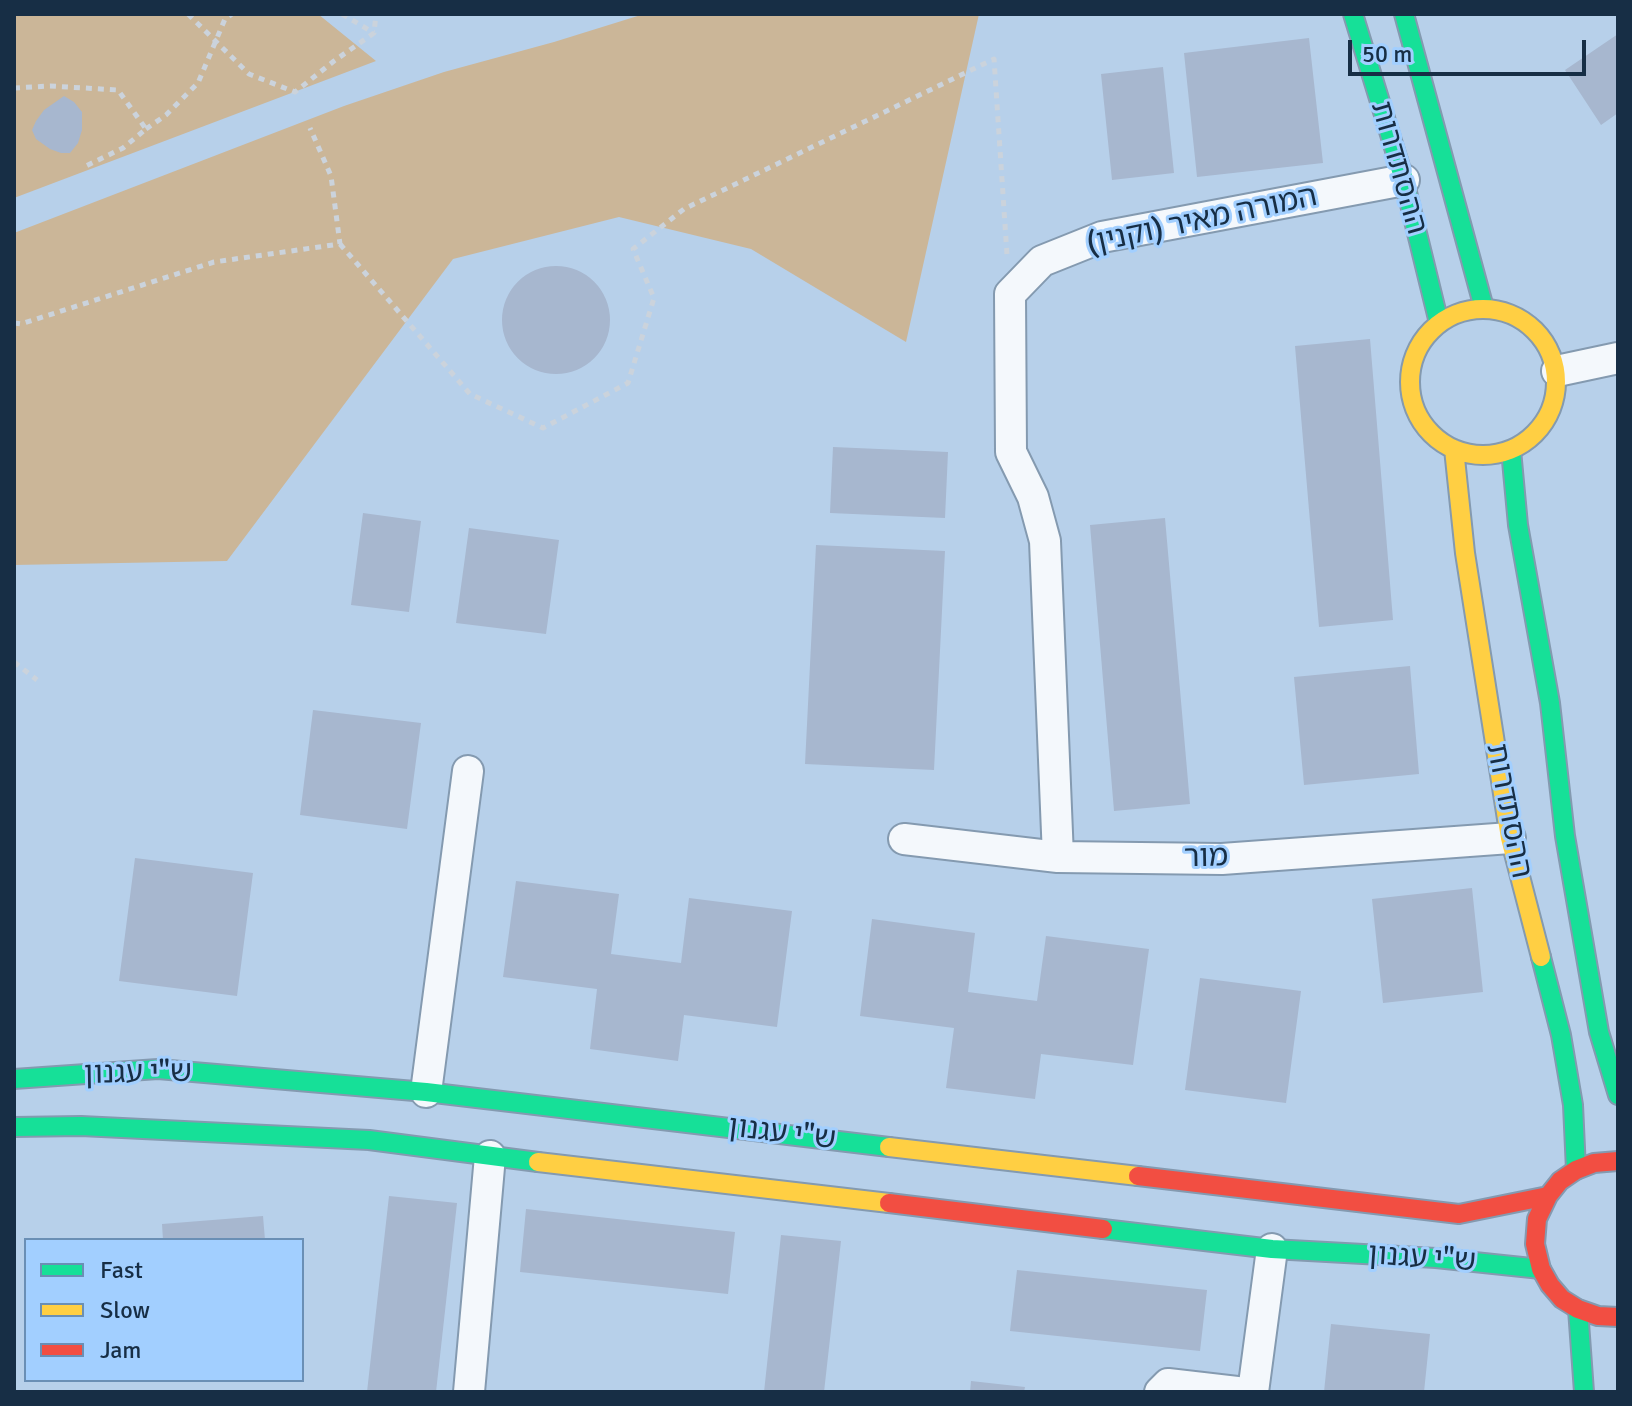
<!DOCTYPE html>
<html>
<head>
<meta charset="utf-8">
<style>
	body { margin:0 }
	#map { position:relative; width:1632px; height:1406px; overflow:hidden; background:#b7d0ea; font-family:Signika,sans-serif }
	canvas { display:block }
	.frame { position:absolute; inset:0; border:16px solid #172e45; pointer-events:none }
	.legend { position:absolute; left:24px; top:1238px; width:280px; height:144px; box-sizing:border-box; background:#a2cfff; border:2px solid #6a8fb5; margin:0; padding:10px 14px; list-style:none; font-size:24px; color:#172e45 }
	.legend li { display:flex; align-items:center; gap:16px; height:40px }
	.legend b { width:40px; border:2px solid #6a8fb5 }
	.scale { position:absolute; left:1348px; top:40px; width:238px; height:36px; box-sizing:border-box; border:4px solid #172e45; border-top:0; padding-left:10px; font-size:24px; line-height:28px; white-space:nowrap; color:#172e45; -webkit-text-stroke:6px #a2cfff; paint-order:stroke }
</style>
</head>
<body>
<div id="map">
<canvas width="1632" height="1406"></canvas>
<div class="frame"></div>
<ul class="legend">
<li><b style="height:10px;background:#16e098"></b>Fast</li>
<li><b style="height:10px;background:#ffcf43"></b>Slow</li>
<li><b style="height:10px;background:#f24e42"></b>Jam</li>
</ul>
<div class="scale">50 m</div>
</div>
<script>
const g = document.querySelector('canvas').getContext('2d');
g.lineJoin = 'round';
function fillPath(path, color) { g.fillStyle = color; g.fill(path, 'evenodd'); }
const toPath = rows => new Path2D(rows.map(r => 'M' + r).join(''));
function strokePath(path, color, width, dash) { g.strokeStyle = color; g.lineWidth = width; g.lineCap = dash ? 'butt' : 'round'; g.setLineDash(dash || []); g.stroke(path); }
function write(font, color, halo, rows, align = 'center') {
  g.font = font + ' Signika,"Noto Sans Hebrew",sans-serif'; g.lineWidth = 6; g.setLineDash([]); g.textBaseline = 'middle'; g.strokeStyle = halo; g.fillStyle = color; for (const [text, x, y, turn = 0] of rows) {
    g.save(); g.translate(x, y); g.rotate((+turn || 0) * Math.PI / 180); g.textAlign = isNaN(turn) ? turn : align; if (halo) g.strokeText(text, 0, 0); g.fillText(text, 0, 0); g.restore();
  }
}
const green = toPath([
	[14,14,318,14,376,61,14,198],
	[644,14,979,14,906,342,751,249,619,217,453,259,227,561,14,565,14,233,344,106,444,72,554,42]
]);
const building = toPath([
	[1618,34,1618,113,1601,125,1565,70],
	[1309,38,1323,163,1197,177,1184,53],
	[1163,67,1174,173,1112,180,1101,74],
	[64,96,74,102,82,112,82,130,78,143,70,153,61,153,50,149,36,139,32,130,36,121,44,110],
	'502 320a54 54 0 1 1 108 0a54 54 0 1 1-108 0Z',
	[1370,339,1393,620,1319,627,1295,346],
	[833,447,948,452,945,518,830,513],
	[363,513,421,521,409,612,351,605],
	[1165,518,1190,804,1114,811,1090,525],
	[469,528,559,540,546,634,456,623],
	[816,545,945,551,934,770,805,764],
	[1410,666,1419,774,1304,785,1294,677],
	[313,710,421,723,407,829,300,815],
	[135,858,253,873,237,996,119,981],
	[516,881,619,894,611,954,681,963,689,898,792,911,777,1027,684,1015,678,1061,590,1049,597,989,503,977],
	[1472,888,1483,992,1383,1003,1372,899],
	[872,919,975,933,968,992,1037,1001,1046,936,1149,949,1133,1065,1041,1054,1035,1099,946,1088,954,1028,860,1016],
	[1200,978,1301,991,1286,1103,1185,1090],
	[389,1196,457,1203,436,1392,367,1392],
	[526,1209,735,1232,728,1294,520,1272],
	[263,1216,265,1240,163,1240,162,1224],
	[781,1235,841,1241,824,1392,764,1392],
	[1017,1270,1207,1290,1200,1351,1010,1331],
	[1331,1324,1430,1334,1424,1392,1324,1392],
	[971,1381,1025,1387,1024,1392,970,1392]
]);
const path = toPath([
	[188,14,249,74,295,92,334,61,374,33,376,14],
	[342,14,374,33],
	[14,88,50,86,118,90,146,129,123,148,86,166],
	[146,129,166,115,198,83,225,19,232,14],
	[340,244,470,394,543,428,628,383,654,298,633,249,684,209,994,59,1007,255],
	[14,323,21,324,214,262,340,244,331,176,310,128],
	[14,662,37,680]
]);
const street = toPath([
	[1557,371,1618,358],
	[904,839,1058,857,1222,859,1510,838],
	[1058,857,1045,541,1033,497,1011,452,1010,294,1042,261,1102,237,1404,180],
	[426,1092,468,771],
	[469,1392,490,1156],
	[1160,1392,1168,1384,1237,1392],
	[1253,1392,1272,1249]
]);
const fast = toPath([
	[1353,14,1404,180,1439,323],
	[1404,14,1484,308],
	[1511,450,1518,525,1550,703,1565,836,1599,1032,1618,1095],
	[1541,957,1561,1035,1573,1105,1576,1170],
	[14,1079,158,1069,426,1092,889,1147],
	[14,1127,81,1126,369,1140,538,1162],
	[1103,1229,1272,1249,1436,1258,1541,1269],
	[1578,1309,1584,1392]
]);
const slow = toPath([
	'1410 382a73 73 0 1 1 146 0a73 73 0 1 1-146 0Z',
	[1454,449,1465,553,1510,838,1541,957],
	[889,1147,1138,1176],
	[538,1162,889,1203]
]);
const jam = toPath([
	[1618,1161,1594,1163,1576,1170,1560,1181,1548,1196,1537,1219,1535,1244,1541,1269,1550,1285,1562,1299,1578,1309,1598,1316,1618,1317],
	[1138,1176,1459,1214,1548,1196],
	[889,1203,1103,1229]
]);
const streetNames = [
	["ההסתדרות",1398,168,74],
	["המורה מאיר (וקנין)",1202,221,-12],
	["ההסתדרות",1508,811,79],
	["מור",1206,858,-1],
	["ש\"י עגנון",138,1074,-1],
	["ש\"י עגנון",782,1134,7],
	["ש\"י עגנון",1422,1259,4]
];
fillPath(green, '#cbb698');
fillPath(building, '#a7b7cf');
strokePath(street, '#849ab0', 34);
strokePath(fast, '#849ab0', 22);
strokePath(slow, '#849ab0', 22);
strokePath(jam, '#849ab0', 22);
strokePath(path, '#cbd3dc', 5, [6, 6]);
strokePath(street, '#f4f8fc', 30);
strokePath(fast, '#16e098', 18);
strokePath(slow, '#ffcf43', 18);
strokePath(jam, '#f24e42', 18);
write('30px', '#172e45', '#a2cfff', streetNames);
</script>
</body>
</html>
